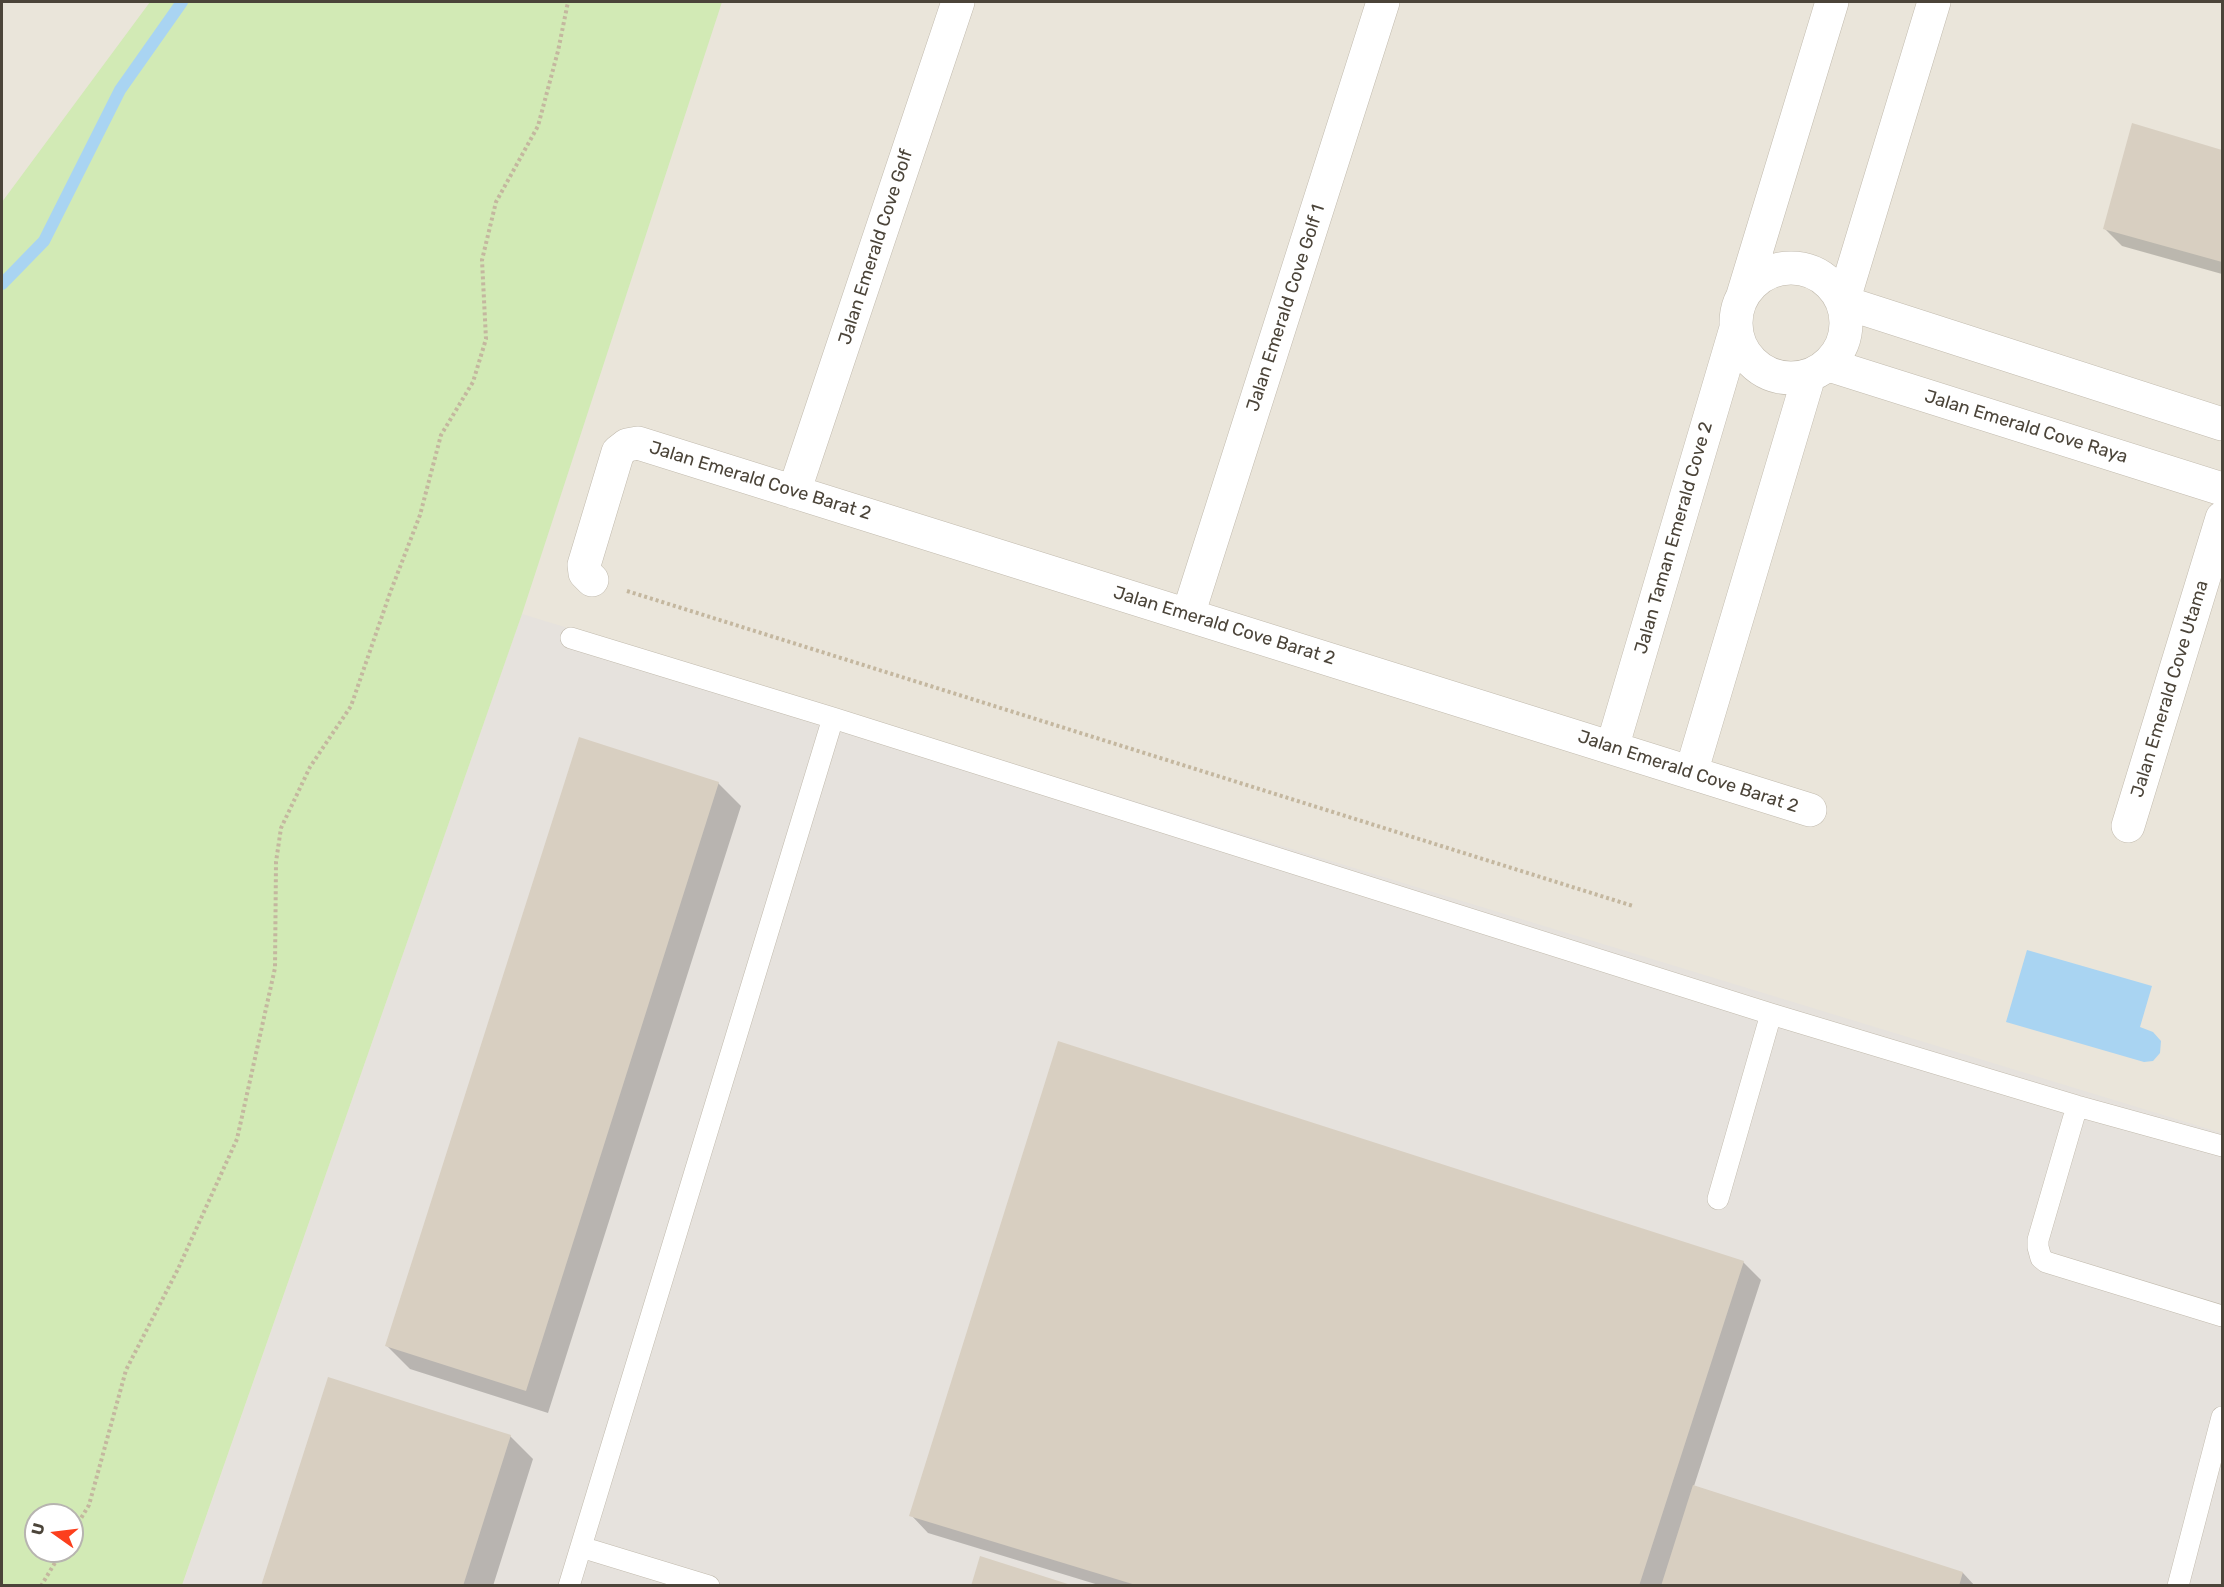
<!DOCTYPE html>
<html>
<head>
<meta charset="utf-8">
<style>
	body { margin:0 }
	#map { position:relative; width:2224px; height:1587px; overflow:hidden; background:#f6f3ec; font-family:Rubik,sans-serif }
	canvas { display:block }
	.frame { position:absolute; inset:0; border:3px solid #4b4439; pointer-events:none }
	.north { position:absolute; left:24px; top:1503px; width:60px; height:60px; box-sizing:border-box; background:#fff; border:2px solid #b7b4b0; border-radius:50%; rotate:284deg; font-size:16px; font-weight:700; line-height:24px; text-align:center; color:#4b4439 }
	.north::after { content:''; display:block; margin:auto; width:21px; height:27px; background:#fc3f1d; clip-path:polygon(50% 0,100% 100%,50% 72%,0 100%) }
</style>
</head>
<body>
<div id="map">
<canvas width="2224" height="1587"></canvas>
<div class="frame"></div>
<div class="north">U</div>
</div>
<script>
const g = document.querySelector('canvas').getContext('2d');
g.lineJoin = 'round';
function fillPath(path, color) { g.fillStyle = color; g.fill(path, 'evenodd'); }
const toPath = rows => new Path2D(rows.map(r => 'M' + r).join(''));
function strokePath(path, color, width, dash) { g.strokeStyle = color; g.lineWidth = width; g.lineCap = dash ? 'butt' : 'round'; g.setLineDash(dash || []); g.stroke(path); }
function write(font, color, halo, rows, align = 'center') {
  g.font = font + ' Rubik,sans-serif'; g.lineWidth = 6; g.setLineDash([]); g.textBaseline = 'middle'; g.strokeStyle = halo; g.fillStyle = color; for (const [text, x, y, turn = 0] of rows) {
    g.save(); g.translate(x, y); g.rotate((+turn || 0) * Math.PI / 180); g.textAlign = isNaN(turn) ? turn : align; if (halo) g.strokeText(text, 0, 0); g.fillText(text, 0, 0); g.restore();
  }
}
const residential = toPath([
	[2,2,2222,2,2222,1585,2,1586],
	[36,1515,72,1515,72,1551,36,1551]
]);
const industrial = toPath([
	[522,614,2222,1133,2222,1585,182,1586]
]);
const green = toPath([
	[150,2,722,2,522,614,182,1585,2,1585,2,202],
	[36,1515,72,1515,72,1551,36,1551]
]);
const water = toPath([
	[2027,950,2152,986,2140,1027,2153,1032,2161,1041,2160,1053,2153,1061,2144,1062,2006,1022]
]);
const shadow = toPath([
	[2133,125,2222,152,2222,274,2122,246,2105,229],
	[718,783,741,806,548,1413,410,1369,387,1346],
	[1743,1262,1761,1280,1694,1486,1963,1573,1975,1586,1102,1586,928,1533,911,1515],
	[510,1436,533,1459,493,1586,263,1586]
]);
const stream = toPath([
	[2,284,44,241,120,90,182,2]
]);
const building = toPath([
	[2132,123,2222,150,2222,262,2103,229],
	[579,737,719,782,526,1391,385,1346],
	[1058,1041,1744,1261,1639,1586,1139,1586,909,1516],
	[328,1377,511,1435,463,1586,261,1586],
	[1693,1485,1963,1572,1959,1586,1661,1586],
	[980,1556,1071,1585,1071,1586,971,1586]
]);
const path = toPath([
	[627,591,1633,906],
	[72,1533,89,1505,126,1370,178,1269,237,1139,275,968,276,862,281,828,310,767,351,706,390,593,420,515,441,435,473,382,486,339,482,260,496,202,538,126,558,51,568,2],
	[41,1586,62,1551]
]);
const service = toPath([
	[571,638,833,718,1771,1014,2077,1106,2222,1146],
	[2077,1106,2038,1240,2038,1247,2041,1258,2046,1262,2222,1316],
	[1718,1199,1771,1014],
	[581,1547,709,1586],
	[569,1586,833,718],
	[2178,1586,2222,1417]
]);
const minor = toPath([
	[1934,2,1843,302,2222,424],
	'1736 323a55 55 0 1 1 110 0a55 55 0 1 1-110 0Z',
	[1743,295,1832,2],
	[1829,365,2222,489],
	[794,492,958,2],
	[592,580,585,573,584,565,618,452,627,445,638,443,1810,810],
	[1188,615,1383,2],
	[1612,748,1736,328],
	[1691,773,1809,376],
	[2128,826,2222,518]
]);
const streetNames = [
	["Jalan Emerald Cove Golf",876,247,-72],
	["Jalan Emerald Cove Golf 1",1286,308,-72],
	["Jalan Emerald Cove Raya",2026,427,17],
	["Jalan Emerald Cove Barat 2",760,481,17],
	["Jalan Taman Emerald Cove 2",1674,538,-74],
	["Jalan Emerald Cove Barat 2",1224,626,17],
	["Jalan Emerald Cove Utama",2170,689,-73],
	["Jalan Emerald Cove Barat 2",1688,772,18]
];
fillPath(residential, '#eae5da');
fillPath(industrial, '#e6e2dd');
fillPath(green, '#d2eab5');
fillPath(water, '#a9d4f2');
fillPath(shadow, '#0003');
strokePath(stream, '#a9d4f2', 12);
fillPath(building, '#d8cfc1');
strokePath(service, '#c2bbae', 22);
strokePath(minor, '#c2bbae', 34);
strokePath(path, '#c4b79f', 4, [3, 3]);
strokePath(service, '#fff', 21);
strokePath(minor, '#fff', 33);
write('18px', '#4b4439', '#fff', streetNames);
</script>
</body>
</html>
